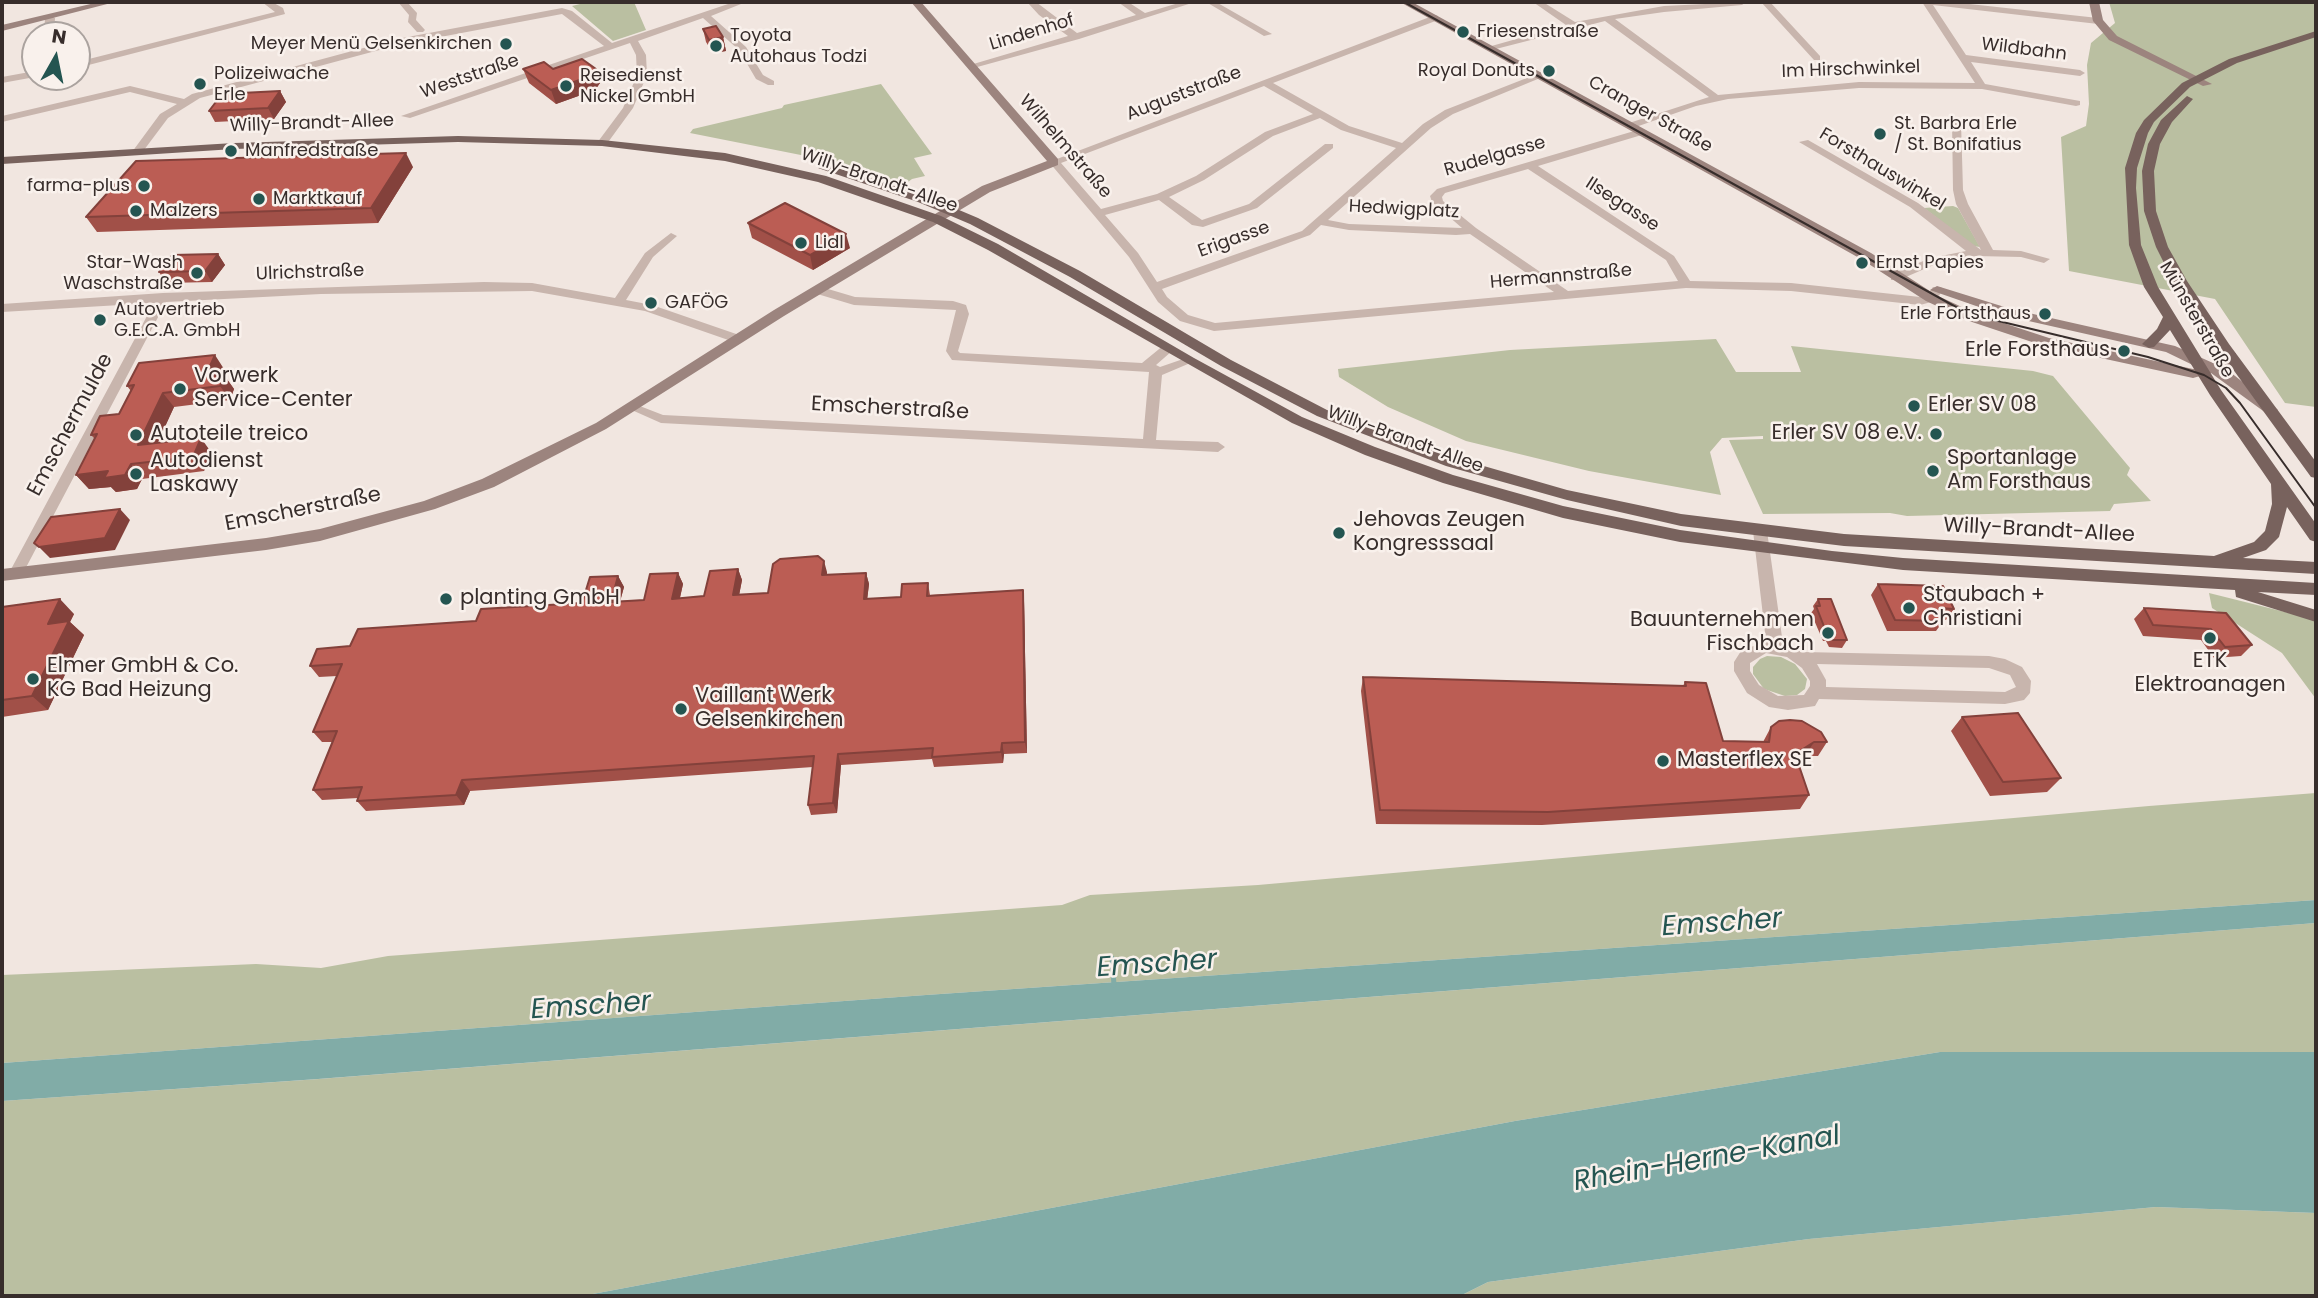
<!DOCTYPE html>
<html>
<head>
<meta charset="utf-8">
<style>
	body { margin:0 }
	#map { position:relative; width:2318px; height:1298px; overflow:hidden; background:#f1e6e0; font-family:Poppins,sans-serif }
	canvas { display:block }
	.frame { position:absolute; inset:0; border:4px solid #372d2b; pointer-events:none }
	.north { position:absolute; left:21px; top:21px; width:70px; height:70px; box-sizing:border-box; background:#f9f1ec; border:2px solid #aba39f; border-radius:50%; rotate:9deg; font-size:19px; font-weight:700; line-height:28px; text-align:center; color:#372d2b }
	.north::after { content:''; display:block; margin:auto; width:24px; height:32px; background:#245551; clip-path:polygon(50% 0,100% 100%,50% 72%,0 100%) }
</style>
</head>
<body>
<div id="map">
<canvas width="2318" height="1298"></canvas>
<div class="frame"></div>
<div class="north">N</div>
</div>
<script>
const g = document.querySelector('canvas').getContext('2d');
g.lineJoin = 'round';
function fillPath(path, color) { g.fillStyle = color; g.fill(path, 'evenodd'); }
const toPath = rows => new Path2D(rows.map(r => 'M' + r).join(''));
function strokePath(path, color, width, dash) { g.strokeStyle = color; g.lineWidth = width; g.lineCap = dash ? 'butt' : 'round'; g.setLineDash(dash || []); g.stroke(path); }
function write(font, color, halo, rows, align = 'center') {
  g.font = font + ' Poppins,sans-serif'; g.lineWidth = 5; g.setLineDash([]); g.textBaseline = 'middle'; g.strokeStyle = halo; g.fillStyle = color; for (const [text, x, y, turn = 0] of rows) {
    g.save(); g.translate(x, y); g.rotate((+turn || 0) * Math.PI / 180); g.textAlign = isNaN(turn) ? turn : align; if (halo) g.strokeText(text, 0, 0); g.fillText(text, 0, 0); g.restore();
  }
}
const green = toPath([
	[588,2,634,2,646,30,613,41,572,6],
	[2109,2,2316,2,2316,407,2285,403,2215,299,2069,271,2061,137,2086,126,2089,104,2087,65,2091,43,2115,23],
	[881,84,932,154,914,158,925,176,912,179,904,185,826,160,690,133,693,129,782,108,784,105],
	[1953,206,1958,208,1980,247,1973,246,1924,208],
	[1716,339,1736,372,1801,372,1791,346,2033,371,2053,376,2130,468,2127,475,2151,501,2114,504,2110,511,1907,516,1890,513,1763,514,1729,440,1763,439,1763,436,1722,438,1710,452,1721,495,1589,471,1466,441,1388,407,1339,377,1338,369,1510,350],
	[2209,593,2309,618,2316,622,2316,699,2282,653,2212,608],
	[1767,656,1781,657,1795,664,1807,679,1805,689,1797,695,1785,696,1764,689,1753,674,1753,667,1760,659],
	[2316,793,2316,900,926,995,2,1063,2,975,256,964,321,968,388,956,1062,905,1090,895,1258,885,2149,806],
	[2316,923,2316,1052,1940,1052,1515,1121,582,1296,2,1296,2,1101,319,1079],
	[2156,1207,2316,1213,2316,1296,1460,1296,1488,1282,1809,1239]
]);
const water = toPath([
	[2316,900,2316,923,318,1079,2,1101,2,1063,926,995],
	[1940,1052,2316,1052,2316,1213,2156,1207,1809,1239,1488,1282,1460,1296,582,1296,1515,1121]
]);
const stream = toPath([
	[1112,958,1114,985]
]);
const street = toPath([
	[262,2,272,2,283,8,285,14,77,68,77,62,275,12,262,2],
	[398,2,407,2,417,13,416,20,425,30,423,32,417,32,408,22,409,15,398,2],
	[734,2,746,2,711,16,746,47,763,75,774,81,774,85,768,85,756,79,739,50,703,18,638,41,646,55,647,75,633,108,606,145,602,146,597,143,623,108,637,75,636,55,630,43,410,118,401,116,604,46,562,14,398,45,200,98,168,118,141,154,137,155,132,152,160,114,177,104,130,92,2,122,2,116,130,86,184,99,192,94,397,39,562,8,572,11,612,43,734,2],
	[1027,2,1036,2,1077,33,1136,15,1118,2,1128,2,1145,13,1182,2,1195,2,1079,39,970,69,970,65,1068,36,1039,15,1027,2],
	[1206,2,1216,2,1272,34,1264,36,1206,2],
	[1533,2,1543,2,1575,22,1664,6,1746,2,1742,5,1664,12,1615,19,1718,95,1859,82,1975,83,1922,2,1951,2,2098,18,2103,21,2098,24,1933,5,1966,55,2080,70,2085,73,2080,76,1971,62,1985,84,2080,101,2080,105,2076,106,1982,89,1859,88,1728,99,1696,106,1630,129,1625,126,1626,124,1709,97,1605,21,1488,51,1488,47,1566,25,1533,2],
	[1761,2,1770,2,1820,56,1820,60,1814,60,1761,2],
	[50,15,55,18,54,35,44,35,45,18,50,15],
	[1435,15,1438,16,1438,20,1273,83,1349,126,1402,143,1423,124,1445,110,1537,74,1545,76,1453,114,1431,128,1328,220,1349,224,1462,228,1432,202,1430,196,1437,189,1641,129,1646,132,1645,134,1538,166,1674,256,1690,281,1791,283,1920,297,1927,295,1933,287,1941,287,1943,290,1935,301,1920,305,1791,291,1686,288,1214,331,1180,321,1158,302,1129,257,1049,162,1435,15],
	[1264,86,1313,114,1265,132,1196,176,1157,194,1101,209,1061,163,1264,86],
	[1320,118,1341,130,1396,148,1302,231,1157,282,1138,253,1105,215,1159,200,1192,225,1203,227,1257,208,1333,148,1333,144,1325,144,1249,204,1202,220,1169,197,1204,180,1273,136,1320,118],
	[1528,169,1666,260,1678,281,1568,291,1476,228,1443,201,1442,197,1445,193,1528,169],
	[1321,225,1349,230,1456,235,1470,234,1554,292,1215,323,1188,315,1167,297,1162,289,1310,235,1321,225],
	[35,71,35,77,2,83,2,77,35,71],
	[1952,120,1961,122,1963,190,1968,204,1993,250,2021,251,2050,259,2044,263,2021,257,1976,256,1938,263,1899,280,1891,280,1891,274,1931,258,1966,251,1910,207,1799,142,1808,140,1918,203,1981,250,1956,204,1953,190,1952,120],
	[671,233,677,236,653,257,626,300,652,305,742,336,742,342,734,342,645,311,532,291,321,294,166,302,21,577,11,577,9,573,154,303,2,312,2,304,163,293,484,282,532,283,615,298,645,253,671,233],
	[818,286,855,297,953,301,966,305,969,314,958,351,960,353,1142,363,1164,345,1172,345,1172,351,1156,365,1160,367,1189,357,1195,361,1162,375,1156,440,1218,442,1225,447,1218,452,661,423,625,407,632,403,663,415,1143,439,1149,372,952,360,946,351,956,310,854,305,814,293,814,287,818,286],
	[1760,526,1767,531,1783,644,1803,652,1989,656,2005,659,2022,667,2031,681,2030,693,2024,700,2005,704,1819,699,1815,706,1788,710,1769,707,1747,693,1734,671,1734,662,1741,651,1766,641,1753,531,1760,526],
	[1766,653,1787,657,1802,668,1810,681,1810,686,1804,695,1778,696,1759,685,1750,671,1750,663,1766,653],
	[1817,664,1989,668,2010,675,2016,687,2005,692,1826,687,1826,680,1817,664]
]);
const secondary = toPath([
	[99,2,115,2,2,31,2,25,99,2],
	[911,2,921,2,1058,159,1058,165,990,192,784,316,606,429,494,487,435,509,320,541,266,550,2,581,2,569,266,538,320,529,424,501,482,479,596,423,774,310,982,186,1047,161,911,2],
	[1400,2,1412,2,1871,253,1936,295,1979,315,2049,338,2193,369,2199,368,2166,352,2002,315,1930,290,1937,286,2011,309,2175,346,2213,363,2226,353,2236,353,2236,359,2225,368,2278,410,2271,415,2266,413,2211,373,2193,378,2041,345,1969,321,1926,301,1861,259,1400,2],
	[2089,2,2099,2,2103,20,2117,36,2212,84,2203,86,2109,40,2093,21,2089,2]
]);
const primary = toPath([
	[2316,31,2316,37,2237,63,2190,87,2154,122,2148,133,2137,168,2136,188,2141,245,2158,287,2221,390,2316,524,2316,542,2310,540,2287,507,2279,537,2266,550,2243,558,2316,562,2316,574,1844,546,1681,526,1567,500,1446,466,1317,416,1221,366,1070,277,970,224,918,202,818,168,828,165,926,196,978,218,1080,271,1231,360,1327,410,1456,458,1567,490,1681,514,1844,534,2214,556,2254,542,2265,531,2272,504,2271,484,2210,395,2170,330,2154,347,2149,348,2142,344,2157,329,2163,317,2144,287,2129,245,2125,168,2136,133,2144,120,2182,83,2229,59,2316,31],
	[2187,96,2193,99,2172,122,2160,144,2154,171,2156,211,2168,247,2187,281,2229,344,2316,462,2316,478,2311,477,2219,350,2173,281,2156,247,2144,211,2142,171,2148,144,2161,120,2187,96],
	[458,136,602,140,725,153,826,176,941,216,998,244,1194,358,1302,417,1375,447,1453,475,1563,506,1680,530,1832,551,1903,558,2316,583,2316,595,2258,592,2316,610,2316,622,2236,597,2235,590,1903,570,1680,542,1563,518,1443,483,1365,455,1292,423,988,250,933,222,818,182,725,161,602,146,458,142,234,149,2,164,2,157,234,143,458,136]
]);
const tram = toPath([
	[1404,2,1956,307,1990,319,2148,357,2204,375,2226,388,2240,403,2316,508]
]);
const wall = toPath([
	[703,29,723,37,726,51,713,53,706,42],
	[523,69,553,69,600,83,595,90,556,104,529,83],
	[280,91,286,102,274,119,215,122,209,111],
	[413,167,378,223,97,232,86,217],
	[748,223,850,248,813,270,752,238],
	[218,254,225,265,212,282,166,283,159,272],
	[224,369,222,375,224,375,234,389,230,400,174,407,157,443,211,452,204,471,142,479,137,489,116,492,111,487,89,489,76,475,95,439,91,435,119,414,131,391,127,386],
	[738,569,742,580,739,595,768,593,827,572,827,575,866,573,869,584,867,599,901,597,928,583,930,595,1023,590,1024,601,1027,753,1004,754,1003,763,934,767,932,759,841,765,837,813,811,815,808,805,813,767,470,791,464,805,366,811,357,801,358,798,322,800,313,790,332,742,322,742,313,732,337,676,319,677,310,666,350,646,476,621,582,603,618,576,624,587,620,601,644,600,678,573,683,584,680,598,704,596],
	[1878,584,1954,609,1946,620,1944,620,1936,631,1887,631,1871,595],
	[1818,599,1847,640,1842,648,1829,647,1826,641,1823,641,1811,613,1814,609,1813,606],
	[2,607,74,614,70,622,84,635,48,710,2,717],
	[2144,608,2226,613,2252,645,2241,656,2214,658,2201,640,2143,636,2134,619],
	[1363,677,1683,686,1685,682,1723,741,1763,742,1771,727,1827,742,1818,756,1805,756,1797,761,1809,795,1800,809,1542,825,1376,824,1361,691],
	[1962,717,2061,778,2047,792,1990,796,1951,731]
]);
const shadedWall = toPath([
	[723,37,726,51,713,53,709,40],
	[596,69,600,83,595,90,556,104,551,90],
	[280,91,286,102,274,119,268,108],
	[406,153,413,167,378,223,371,208],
	[846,234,850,248,813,270,810,255],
	[218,254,225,265,212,282,205,271],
	[215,355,224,369,217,387,205,377],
	[224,375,234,389,230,400,220,386],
	[163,393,174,407,150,460,138,445],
	[201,438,211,452,204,471,193,457],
	[131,464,142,479,137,489,116,492,111,487,89,489,76,475,108,471],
	[120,509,130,520,115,550,50,558,39,547],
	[824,561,827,572,825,586,822,575],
	[738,569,742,580,737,606,733,595],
	[678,573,683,584,677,610,672,599],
	[866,573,869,584,866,610,864,599],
	[618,576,624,587,617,613,611,602],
	[1023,590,1024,601,1027,753,1025,742],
	[60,599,74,614,70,622,84,635,48,710,32,696,48,624],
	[1814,742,1805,756,1785,768,1795,754],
	[1002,743,1004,754,1003,763,1001,752],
	[838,754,841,765,837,813,833,803],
	[462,780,470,791,464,805,456,795]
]);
const building = toPath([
	[716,26,723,37,709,40,703,29,716,26],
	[582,59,596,69,591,76,551,90,523,69,544,62,553,69,582,59],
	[280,91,268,108,209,111,222,94,280,91],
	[406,153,371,208,86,217,136,161,406,153],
	[785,203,846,234,810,255,748,223,785,203],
	[218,254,205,271,159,272,172,255,218,254],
	[215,355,205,377,224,375,220,386,163,393,138,445,201,438,193,457,131,464,125,475,104,478,108,471,76,475,97,434,91,435,100,416,119,414,134,385,127,386,139,363,215,355],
	[120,509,105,538,39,547,34,543,51,517,120,509],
	[818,556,824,561,822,575,866,573,864,599,901,597,902,584,928,583,927,596,1023,590,1025,742,1002,743,1001,752,932,757,933,748,838,754,833,803,808,805,814,756,462,780,456,795,357,801,362,787,313,790,337,731,313,732,342,664,310,666,317,649,350,646,358,629,476,621,481,609,582,603,590,577,618,576,611,602,644,600,650,574,678,573,672,599,704,596,710,571,738,569,733,595,768,593,773,564,780,559,818,556],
	[1878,584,1943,586,1954,609,1939,608,1944,621,1895,620,1878,584],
	[60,599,48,624,69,621,32,696,2,700,2,607,60,599],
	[1818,599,1831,599,1847,640,1833,640,1831,634,1827,634,1816,606,1820,606,1818,599],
	[2144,608,2226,613,2252,645,2225,647,2211,629,2153,625,2144,608],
	[1363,677,1686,686,1685,682,1706,683,1723,741,1769,742,1771,727,1779,721,1790,720,1802,721,1821,732,1827,742,1814,742,1795,754,1809,795,1548,812,1380,810,1363,677],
	[2018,713,2061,778,2003,782,1962,717,2018,713]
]);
const markers = [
	[1463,32,7,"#245551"],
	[506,44,7,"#245551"],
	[716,46,7,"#245551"],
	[1549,71,7,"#245551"],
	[200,84,7,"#245551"],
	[566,86,7,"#245551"],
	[1880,134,7,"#245551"],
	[231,151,7,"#245551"],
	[144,186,7,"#245551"],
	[259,199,7,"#245551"],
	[136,211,7,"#245551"],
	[801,243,7,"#245551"],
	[1862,263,7,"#245551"],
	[197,273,7,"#245551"],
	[651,303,7,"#245551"],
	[2045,314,7,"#245551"],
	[100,320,7,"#245551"],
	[2124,351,7,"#245551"],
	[180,389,7,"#245551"],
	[1914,406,7,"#245551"],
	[1936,434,7,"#245551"],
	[136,435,7,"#245551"],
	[1933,471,7,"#245551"],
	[136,474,7,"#245551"],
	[1339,533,7,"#245551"],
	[446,599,7,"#245551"],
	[1909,608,7,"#245551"],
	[1828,633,7,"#245551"],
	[2210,638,7,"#245551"],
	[33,679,7,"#245551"],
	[681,709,7,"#245551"],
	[1663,761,7,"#245551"]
];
const farPoinames = [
	["Friesenstraße",1477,32],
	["Toyota",730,36],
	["Autohaus Todzi",730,57],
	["Meyer Menü Gelsenkirchen",492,44,"right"],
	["Royal Donuts",1535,71,"right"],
	["Polizeiwache",214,74],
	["Erle",214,95],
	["Reisedienst",580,76],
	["Nickel GmbH",580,97],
	["St. Barbra Erle",1894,124],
	["/ St. Bonifatius",1894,145],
	["Manfredstraße",245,151],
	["farma-plus",130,186,"right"],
	["Marktkauf",273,199],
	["Malzers",150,211],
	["Lidl",815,243],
	["Star-Wash",183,263,"right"],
	["Waschstraße",183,284,"right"],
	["Ernst Papies",1876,263],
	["GAFÖG",665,303],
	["Autovertrieb",114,310],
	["G.E.C.A. GmbH",114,331],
	["Erle Fortsthaus",2031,314,"right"]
];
const farStreetnames = [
	["Lindenhof",1032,33,-17],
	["Wildbahn",2024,50,7],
	["Im Hirschwinkel",1851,70,-2],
	["Weststraße",470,77,-19],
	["Auguststraße",1184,94,-21],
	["Cranger Straße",1650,115,29],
	["Willy-Brandt-Allee",312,124,-2],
	["Wilhelmstraße",1065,147,49],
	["Rudelgasse",1495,157,-16],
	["Forsthauswinkel",1882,170,31],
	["Willy-Brandt-Allee",879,181,19],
	["Ilsegasse",1622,205,33],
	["Hedwigplatz",1404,210,3],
	["Erigasse",1234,240,-20],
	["Ulrichstraße",310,273,-2],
	["Hermannstraße",1561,277,-5],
	["Münsterstraße",2196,320,60],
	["Willy-Brandt-Allee",1405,440,20]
];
const poiNames = [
	["Erle Forsthaus",2110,351,"right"],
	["Vorwerk",194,377],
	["Service-Center",194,401],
	["Erler SV 08",1928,406],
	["Erler SV 08 e.V.",1922,434,"right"],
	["Autoteile treico",150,435],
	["Sportanlage",1947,459],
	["Am Forsthaus",1947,483],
	["Autodienst",150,462],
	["Laskawy",150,486],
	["Jehovas Zeugen",1353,521],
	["Kongresssaal",1353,545],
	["Staubach +",1923,596],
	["Christiani",1923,620],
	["planting GmbH",460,599],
	["Bauunternehmen",1814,621,"right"],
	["Fischbach",1814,645,"right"],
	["ETK",2210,662,"center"],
	["Elektroanagen",2210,686,"center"],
	["Elmer GmbH & Co.",47,667],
	["KG Bad Heizung",47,691],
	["Vaillant Werk",695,697],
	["Gelsenkirchen",695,721],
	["Masterflex SE",1677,761]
];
const streetNames = [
	["Emscherstraße",890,409,3],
	["Emschermulde",71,425,-62],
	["Emscherstraße",303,510,-11],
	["Willy-Brandt-Allee",2039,531,3]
];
const nearWaternames = [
	["Emscher",1722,924,-4],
	["Emscher",1157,965,-4],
	["Emscher",591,1007,-4],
	["Rhein-Herne-Kanal",1707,1160,-10]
];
fillPath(green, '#babfa1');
fillPath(water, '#81aca7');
strokePath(stream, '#81aca7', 5);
fillPath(street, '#c8b5ad');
fillPath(secondary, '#9c847e');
fillPath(primary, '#78625d');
strokePath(tram, '#372d2b', 2);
fillPath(wall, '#a15048');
fillPath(shadedWall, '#83413b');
fillPath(building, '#bb5d54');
strokePath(building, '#83413b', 2);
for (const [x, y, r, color] of markers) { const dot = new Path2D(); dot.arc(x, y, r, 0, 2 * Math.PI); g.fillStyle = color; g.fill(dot); strokePath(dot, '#f9f1ec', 2.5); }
write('18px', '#372d2b', '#f9f1ec', farPoinames, 'left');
write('18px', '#372d2b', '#f9f1ec', farStreetnames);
write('21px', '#372d2b', '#f9f1ec', poiNames, 'left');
write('21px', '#372d2b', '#f9f1ec', streetNames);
write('italic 28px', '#245551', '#f9f1ec', nearWaternames);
</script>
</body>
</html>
